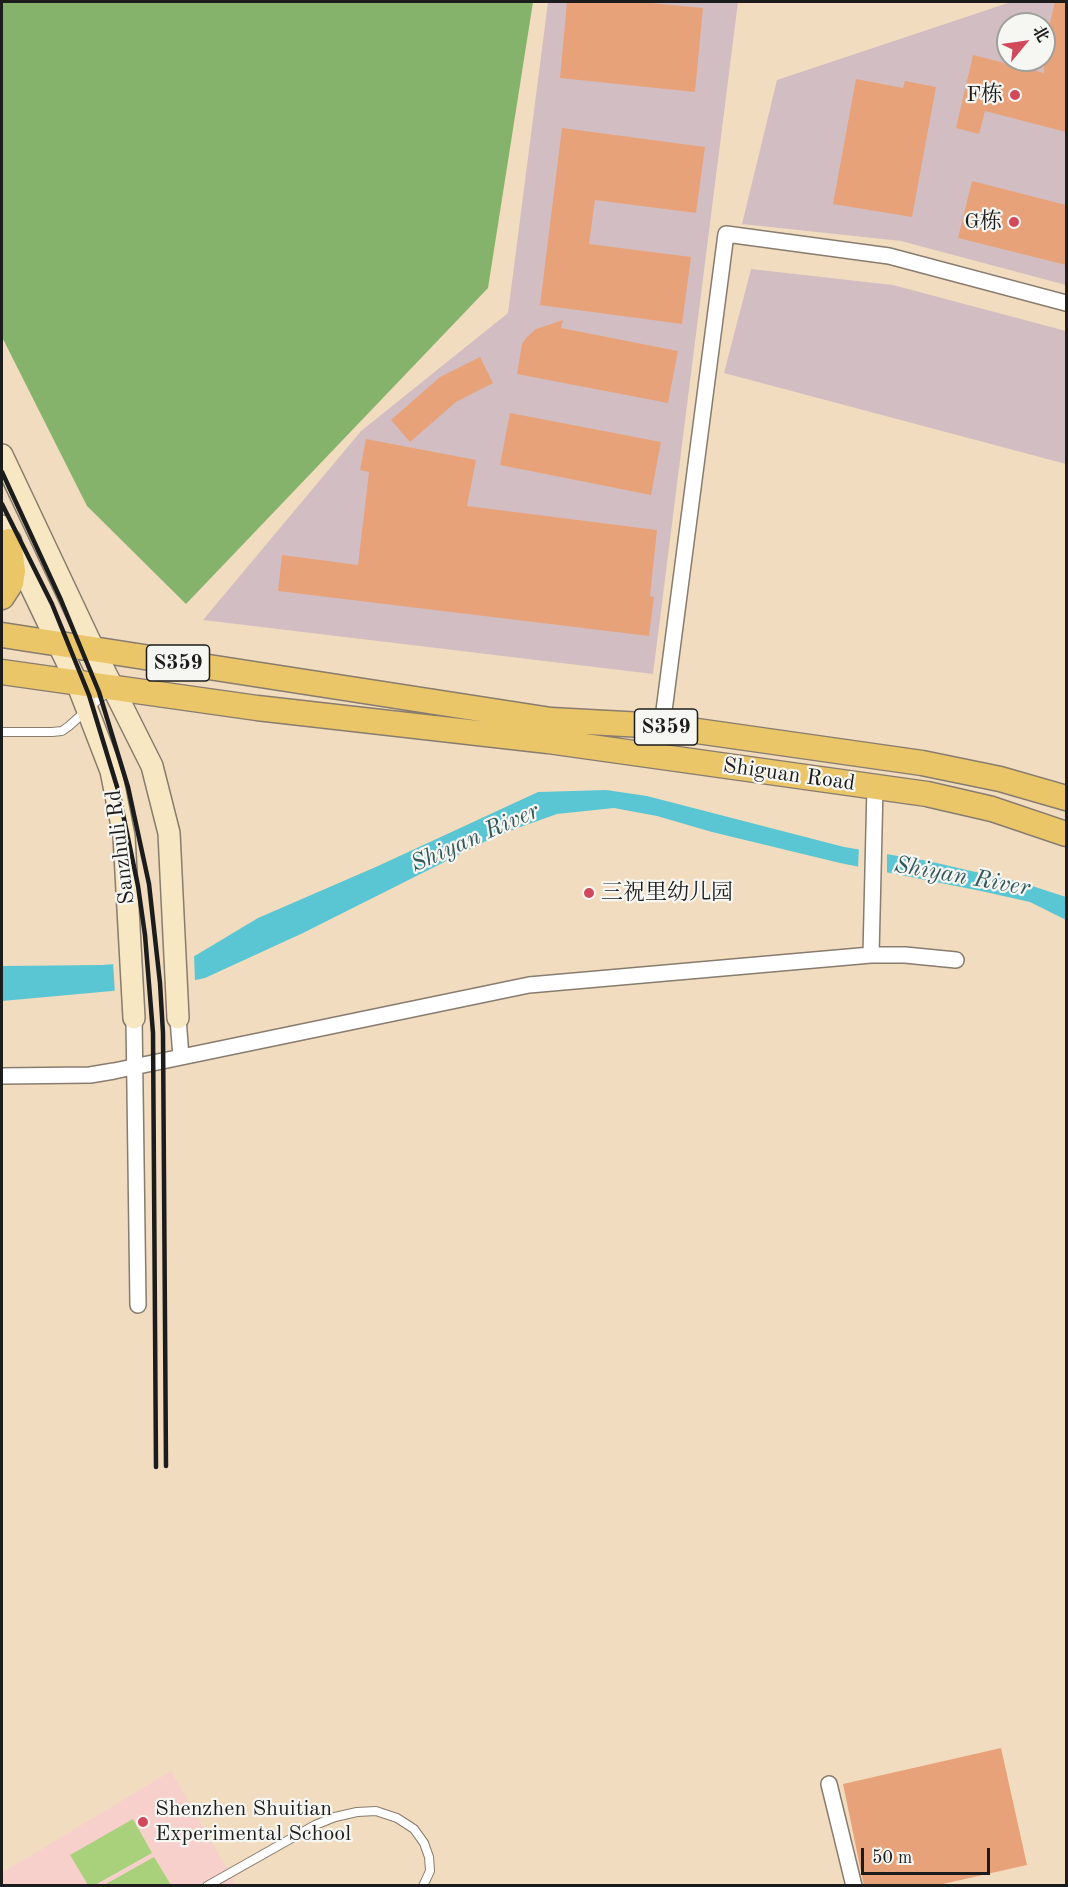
<!DOCTYPE html>
<html>
<head>
<meta charset="utf-8">
<style>
	body { margin:0 }
	#map { position:relative; width:1068px; height:1887px; overflow:hidden; background:#f2dcbf; font-family:"Old Standard TT","Noto Serif SC",serif }
	canvas { display:block }
	.frame { position:absolute; inset:0; border:3px solid #1c1c1c; pointer-events:none }
	.north { position:absolute; left:996px; top:12px; width:60px; height:60px; box-sizing:border-box; background:#f6f6f2; border:2px solid #9f9f9c; border-radius:50%; rotate:61deg; font-size:16px; font-weight:700; line-height:24px; text-align:center; color:#1c1c1c }
	.north::after { content:''; display:block; margin:auto; width:21px; height:27px; background:#d1495b; clip-path:polygon(50% 0,100% 100%,50% 72%,0 100%) }
	.scale { position:absolute; left:861px; top:1848px; width:129px; height:27px; box-sizing:border-box; border:3px solid #1c1c1c; border-top:0; padding-left:8px; font-size:18px; line-height:21px; white-space:nowrap; color:#1c1c1c; -webkit-text-stroke:4px #f6f6f2; paint-order:stroke }
</style>
</head>
<body>
<div id="map">
<canvas width="1068" height="1887"></canvas>
<div class="frame"></div>
<div class="north">北</div>
<div class="scale">50 m</div>
</div>
<script>
const g = document.querySelector('canvas').getContext('2d');
g.lineJoin = 'round';
function fillPath(path, color) { g.fillStyle = color; g.fill(path, 'evenodd'); }
const toPath = rows => new Path2D(rows.map(r => 'M' + r).join(''));
function strokePath(path, color, width, dash) { g.strokeStyle = color; g.lineWidth = width; g.lineCap = dash ? 'butt' : 'round'; g.setLineDash(dash || []); g.stroke(path); }
function write(font, color, halo, rows, align = 'center') {
  g.font = font + ' "Old Standard TT","Noto Serif SC",serif'; g.lineWidth = 4.5; g.setLineDash([]); g.textBaseline = 'middle'; g.strokeStyle = halo; g.fillStyle = color; for (const [text, x, y, turn = 0] of rows) {
    g.save(); g.translate(x, y); g.rotate((+turn || 0) * Math.PI / 180); g.textAlign = isNaN(turn) ? turn : align; if (halo) g.strokeText(text, 0, 0); g.fillText(text, 0, 0); g.restore();
  }
}
const built = toPath([
	[171,1771,236,1885,2,1886,2,1873]
]);
const industrial = toPath([
	[548,2,738,2,653,674,203,620,361,431,508,313],
	[1011,2,1066,2,1066,285,901,241,742,224,777,80],
	[1008,24,1044,24,1044,60,1008,60],
	[751,269,893,285,1066,331,1066,464,724,373]
]);
const green = toPath([
	[133,1819,152,1853,95,1885,88,1885,70,1855],
	[154,1857,171,1885,104,1885]
]);
const forest = toPath([
	[2,2,533,2,488,288,186,604,87,506,2,337]
]);
const water = toPath([
	[606,790,647,796,844,847,928,861,1023,883,1066,897,1066,920,1030,902,981,891,840,863,712,832,657,816,614,808,557,814,498,835,303,933,205,978,167,986,2,1001,2,966,103,965,193,957,258,918,378,866,538,792]
]);
const pier = toPath([
	[859,846,887,851,887,875,858,870],
	[194,952,195,983,168,989,115,995,113,961]
]);
const building = toPath([
	[567,2,640,2,703,8,695,92,560,78],
	[1055,2,1066,2,1066,132,985,111,979,134,956,128,973,55,1044,73,1044,47],
	[856,79,903,88,905,81,936,87,912,217,833,204],
	[562,128,705,147,696,213,595,200,589,244,691,257,682,324,540,305],
	[972,181,1066,205,1066,265,958,238],
	[563,320,561,328,678,351,668,403,517,374,522,344,526,338,536,329],
	[480,357,493,383,456,402,410,442,391,420,440,377],
	[510,413,661,442,651,495,500,465],
	[366,439,476,460,467,506,657,530,650,596,654,597,649,636,278,591,282,555,358,565,369,472,360,470],
	[1001,1748,1027,1865,934,1886,864,1886,843,1784]
]);
const lane = toPath([
	[2,732,52,732,62,731,69,726,108,691],
	[207,1886,315,1825,335,1817,357,1812,376,1811,397,1818,414,1829,424,1843,429,1857,430,1871,423,1886]
]);
const street = toPath([
	[662,726,726,234,889,256,1066,303],
	[871,955,875,787],
	[134,1018,138,1305],
	[178,1018,181,1057],
	[2,1076,90,1075,114,1071,529,985,871,955,905,955,956,960],
	[829,1784,854,1886]
]);
const secondary = toPath([
	[2,455,94,650,152,766,169,833,178,1018],
	[2,526,77,683,111,771,124,836,134,1018]
]);
const primary = toPath([
	[2,597,11,583,13,571,9,541],
	[2,635,551,720,662,726,922,763,1000,779,1066,798],
	[2,672,257,708,548,741,927,794,992,809,1066,834]
]);
const rail = toPath([
	[2,472,61,600,99,692,128,787,149,884,160,983,163,1033,166,1466],
	[2,504,52,604,89,695,118,790,138,886,145,935,153,1033,156,1467]
]);
const markers = [
	[1015,95,6,"#d1495b"],
	[1014,222,6,"#d1495b"],
	[589,893,6,"#d1495b"],
	[143,1822,6,"#d1495b"]
];
const shields = [
	[178,663,63],
	[666,727,63]
];
const shieldNames = [
	["S359",178,663],
	["S359",666,727]
];
const poiNames = [
	["F栋",1003,95],
	["G栋",1002,222],
	["三祝里幼儿园",601,893,"left"],
	["Shenzhen Shuitian",155,1809,"left"],
	["Experimental School",155,1834,"left"]
];
const streetNames = [
	["Shiguan Road",789,775,8],
	["Sanzhuli Rd",121,847,-97]
];
const waterNames = [
	["Shiyan River",475,838,-24],
	["Shiyan River",962,877,10]
];
fillPath(built, '#f7d0cb');
fillPath(industrial, '#d2bec2');
fillPath(green, '#a9d17c');
fillPath(forest, '#86b36c');
fillPath(water, '#5ac6d3');
fillPath(pier, '#f2dcbf');
fillPath(building, '#e8a279');
strokePath(lane, '#877c6e', 10);
strokePath(street, '#877c6e', 18);
strokePath(secondary, '#877c6e', 24);
strokePath(primary, '#877c6e', 27);
strokePath(lane, '#fff', 8);
strokePath(street, '#fff', 15);
strokePath(secondary, '#f7e8c3', 21);
strokePath(primary, '#ebc669', 24);
strokePath(rail, '#1c1c1c', 4.5);
for (const [x, y, r, color] of markers) { const dot = new Path2D(); dot.arc(x, y, r, 0, 2 * Math.PI); g.fillStyle = color; g.fill(dot); strokePath(dot, '#f6f6f2', 2); }
for (const [x, y, w] of shields) { const box = new Path2D(); box.roundRect(x - w / 2, y - 18, w, 36, 4.5); g.fillStyle = '#f6f6f2'; g.fill(box); strokePath(box, '#1c1c1c', 1.5); }
write('bold 21px', '#1c1c1c', null, shieldNames);
write('22px', '#1c1c1c', '#f6f6f2', poiNames, 'right');
write('22px', '#1c1c1c', '#f6f6f2', streetNames);
write('italic 24px', '#32585c', '#f6f6f2', waterNames);
</script>
</body>
</html>
